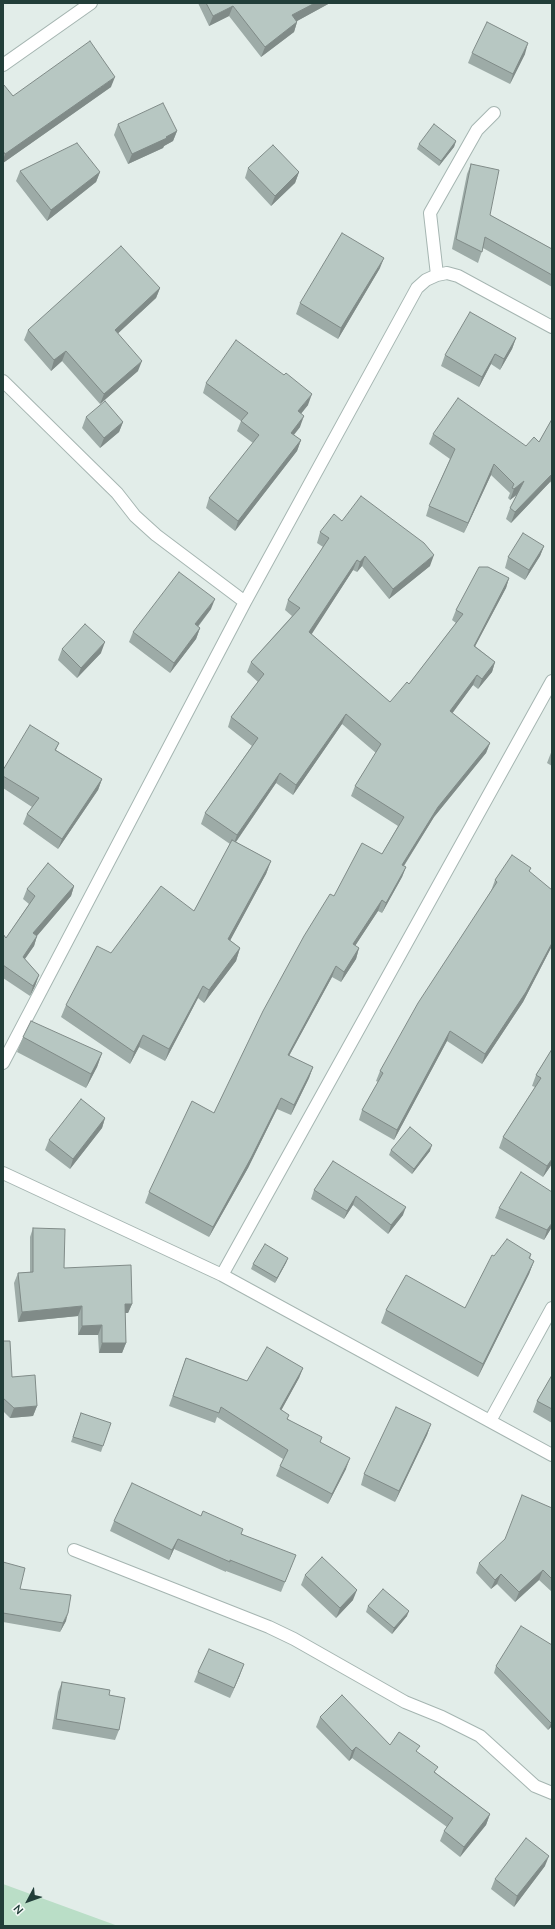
<!DOCTYPE html>
<html>
<head>
<meta charset="utf-8">
<style>
	body { margin:0 }
	#map { position:relative; width:555px; height:1929px; overflow:hidden; background:#e2ede9; font-family:"Nunito Sans",sans-serif }
	canvas { display:block }
	.frame { position:absolute; inset:0; border:4px solid #223e39; pointer-events:none }
	.north { position:absolute; left:8px; top:1881px; width:40px; height:40px; -webkit-text-stroke:3px #f3f9f6; paint-order:stroke; rotate:229deg; font-size:11px; font-weight:700; line-height:16px; text-align:center; color:#223e39 }
	.north::after { content:''; display:block; margin:auto; width:14px; height:18px; background:#223e39; clip-path:polygon(50% 0,100% 100%,50% 72%,0 100%) }
</style>
</head>
<body>
<div id="map">
<canvas width="555" height="1929"></canvas>
<div class="frame"></div>
<div class="north">N</div>
</div>
<script>
const g = document.querySelector('canvas').getContext('2d');
g.lineJoin = 'round';
function fillPath(path, color) { g.fillStyle = color; g.fill(path, 'evenodd'); }
const toPath = rows => new Path2D(rows.map(r => 'M' + r).join(''));
function strokePath(path, color, width, dash) { g.strokeStyle = color; g.lineWidth = width; g.lineCap = dash ? 'butt' : 'round'; g.setLineDash(dash || []); g.stroke(path); }
const green = toPath([
	[3,1884,118,1926,3,1926]
]);
const minor = toPath([
	[3,65,91,3],
	[437,275,430,213,477,130,494,113],
	[3,381,117,493,135,516,156,535,245,602],
	[3,1063,245,602,417,288,426,280,437,275,447,273,458,276,552,327],
	[3,1173,222,1275,552,1455],
	[222,1275,552,681],
	[490,1421,552,1308],
	[74,1550,269,1627,294,1639,405,1702,442,1717,480,1736,535,1786,552,1793]
]);
const wall = toPath([
	[198,3,330,3,297,21,297,22,294,32,261,57,229,16,209,26],
	[472,53,525,54,510,84,468,63],
	[3,86,13,96,111,87,3,163],
	[118,124,177,131,173,141,164,146,163,148,128,164,114,135],
	[456,141,454,147,439,166,417,149,419,144],
	[471,164,490,215,552,249,552,290,551,289,552,287,483,248,478,263,452,249,467,174],
	[248,168,299,172,295,183,271,206,245,178],
	[20,171,100,172,96,182,47,221,16,181],
	[380,268,338,339,296,314,300,303],
	[160,288,156,298,118,333,138,371,100,404,62,361,51,371,24,340,28,330],
	[516,338,512,349,500,370,491,364,479,387,441,366,445,355],
	[206,383,308,405,301,414,300,427,294,435,301,440,297,451,235,531,206,508,209,498,253,443,237,431,241,421,203,393],
	[86,417,123,422,119,432,100,448,82,428],
	[552,419,552,483,550,482,511,523,506,519,510,508,518,494,510,500,508,498,510,493,491,475,464,533,426,516,429,506,450,459,429,444,433,434,526,446,539,442],
	[342,521,430,566,389,599,362,566,357,572,353,570,311,634,390,702,409,684,456,623,452,620,456,610,509,578,506,588,475,646,495,662,492,672,478,689,473,685,452,713,490,743,486,753,434,817,404,866,406,867,402,877,382,913,378,911,355,946,359,948,356,959,341,982,332,977,289,1056,313,1067,309,1078,291,1115,277,1109,248,1168,209,1237,145,1203,149,1192,214,1113,334,896,382,854,398,826,351,796,355,786,376,753,342,724,293,795,276,783,236,842,271,861,266,874,230,940,240,948,236,961,204,1003,198,998,165,1061,139,1047,130,1064,61,1017,66,1005,111,953,194,911,230,844,201,824,205,813,252,746,228,727,231,717,258,682,247,672,251,662,292,616,285,610,288,600,323,547,317,543,320,532],
	[544,546,540,556,525,580,505,568,508,557],
	[211,609,198,627,200,628,196,639,170,673,129,642,133,632],
	[62,649,101,653,77,678,58,660],
	[59,743,56,750,102,779,98,790,58,849,23,824,27,814,32,807,3,788,3,770],
	[552,750,552,766,547,763],
	[531,868,529,872,552,890,552,946,523,1002,482,1064,447,1041,394,1140,359,1120,362,1110,378,1082,376,1081,380,1071,491,891,495,880],
	[74,886,71,896,37,936,34,946,25,959,39,975,35,986,30,996,3,978,3,934,6,938,29,904,23,899,27,889],
	[23,1037,102,1053,97,1067,86,1088,17,1052],
	[552,1049,552,1164,543,1177,499,1148,503,1137,535,1087,532,1086,536,1075],
	[105,1118,102,1128,70,1169,45,1150,49,1140],
	[391,1150,430,1151,412,1174,389,1155],
	[333,1161,403,1215,388,1234,353,1205,344,1219,311,1199,314,1190],
	[499,1208,552,1227,544,1240,495,1218],
	[33,1228,64,1268,132,1304,128,1313,125,1313,126,1343,122,1353,99,1353,98,1335,78,1335,78,1316,18,1322,14,1283,18,1273,30,1272,30,1237],
	[531,1254,530,1259,534,1261,529,1274,478,1377,381,1323,386,1310,465,1308,494,1256],
	[288,1258,286,1263,275,1283,251,1269,253,1264],
	[3,1341,12,1377,37,1406,33,1416,10,1418,3,1411],
	[186,1358,247,1381,303,1368,299,1378,281,1410,288,1419,320,1442,346,1469,328,1504,276,1476,280,1466,283,1459,217,1417,215,1423,169,1406],
	[552,1375,552,1423,533,1412,537,1401],
	[81,1413,103,1446,101,1452,71,1442],
	[431,1424,427,1435,395,1502,361,1485,364,1474],
	[552,1508,552,1592,539,1580,515,1602,497,1584,491,1589,476,1573,479,1563],
	[201,1516,242,1534,292,1565,281,1592,226,1571,226,1572,174,1549,169,1560,110,1531,114,1521],
	[3,1562,20,1589,66,1621,60,1632,3,1622],
	[305,1575,353,1600,336,1618,301,1585],
	[368,1606,407,1616,392,1634,366,1612],
	[552,1645,552,1726,548,1730,494,1673,496,1666],
	[198,1672,240,1675,230,1698,194,1682],
	[62,1682,109,1695,119,1730,115,1740,52,1729,58,1692],
	[320,1717,390,1745,417,1752,436,1773,490,1814,486,1825,460,1857,440,1841,444,1831,447,1827,352,1758,349,1761,316,1727],
	[545,1866,514,1907,491,1889,495,1879]
]);
const shadedWall = toPath([
	[315,3,330,3,288,26,292,15],
	[233,6,229,16,209,26,213,16],
	[297,22,294,32,261,57,265,47],
	[528,43,525,54,510,84,513,74],
	[115,77,111,87,3,163,3,160,5,154],
	[177,131,173,141,164,146,163,148,128,164,132,154],
	[456,141,454,147,439,166,441,161],
	[100,172,96,182,47,221,51,210],
	[299,172,295,183,271,206,275,196],
	[384,258,380,268,338,339,341,328],
	[160,288,156,298,111,340,115,330],
	[516,338,512,349,500,370,504,359],
	[66,351,62,361,51,371,54,360],
	[495,354,491,364,479,387,482,377],
	[142,361,138,371,100,404,104,394],
	[312,394,308,405,294,422,298,411],
	[304,416,300,427,287,443,291,433],
	[123,422,119,432,100,448,104,438],
	[301,440,297,451,235,531,238,521],
	[494,464,491,475,464,533,468,523],
	[552,474,552,478,550,482,511,523,515,512],
	[524,481,521,491,510,500,514,489],
	[544,546,540,556,525,580,529,570],
	[434,555,430,566,389,599,393,589],
	[365,556,362,566,357,572,360,562],
	[357,560,353,570,306,643,309,632],
	[509,578,506,588,470,656,474,646],
	[215,599,211,609,191,635,195,624],
	[200,628,196,639,170,673,174,663],
	[105,642,101,653,77,678,81,668],
	[495,662,492,672,478,689,482,679],
	[477,675,473,685,446,722,450,711],
	[346,714,342,724,293,795,296,785],
	[490,743,486,753,434,817,398,875,402,865,438,807],
	[280,773,276,783,233,846,237,835],
	[102,779,98,790,58,849,62,839],
	[271,861,266,874,224,952,228,939],
	[406,867,402,877,382,913,386,903],
	[74,886,71,896,30,944,33,933],
	[382,900,378,911,349,955,353,944],
	[37,936,34,946,19,967,23,957],
	[552,943,552,946,523,1002,482,1064,485,1054],
	[240,948,236,961,204,1003,209,990],
	[359,948,356,959,341,982,344,972],
	[336,966,332,977,284,1065,288,1055],
	[39,975,35,986,30,996,33,986],
	[203,986,198,998,165,1061,169,1049],
	[450,1031,447,1041,394,1140,397,1130],
	[143,1035,139,1047,130,1064,134,1052],
	[102,1053,97,1067,86,1088,91,1074],
	[313,1067,309,1078,291,1115,294,1105],
	[281,1098,277,1109,248,1168,209,1237,213,1227],
	[105,1118,102,1128,70,1169,73,1159],
	[432,1145,430,1151,412,1174,414,1169],
	[552,1159,552,1164,543,1177,547,1166],
	[356,1196,353,1205,344,1219,347,1211],
	[406,1207,403,1215,388,1234,391,1225],
	[552,1223,552,1227,544,1240,547,1230],
	[288,1258,286,1263,275,1283,277,1278],
	[534,1261,529,1274,478,1377,483,1364],
	[125,1304,132,1304,128,1313,121,1313],
	[82,1306,78,1316,18,1322,22,1312],
	[102,1325,98,1335,78,1335,82,1326],
	[102,1343,126,1343,122,1353,99,1353],
	[303,1368,299,1378,276,1420,280,1409],
	[37,1406,33,1416,10,1418,14,1408],
	[431,1424,427,1435,395,1502,399,1491],
	[350,1458,346,1469,328,1504,332,1494],
	[178,1539,174,1549,169,1560,172,1550],
	[543,1570,539,1580,515,1602,519,1592],
	[501,1574,497,1584,491,1589,495,1580],
	[357,1590,353,1600,336,1618,340,1608],
	[409,1611,407,1616,392,1634,394,1628],
	[68,1613,66,1621,60,1632,63,1623],
	[244,1664,240,1675,230,1698,234,1688],
	[552,1721,552,1726,548,1730,551,1723],
	[356,1747,352,1758,349,1761,352,1751],
	[490,1814,486,1825,460,1857,464,1847],
	[549,1856,545,1866,514,1907,517,1896]
]);
const building = toPath([
	[206,3,315,3,292,15,297,22,265,47,233,6,213,16,206,3],
	[487,22,528,43,513,74,472,53,487,22],
	[90,41,115,77,5,154,3,151,3,86,4,85,13,96,90,41],
	[163,103,177,131,166,137,167,138,132,154,118,124,163,103],
	[434,124,456,141,441,161,419,144,434,124],
	[77,143,100,172,51,210,20,171,77,143],
	[273,145,299,172,275,196,248,168,273,145],
	[471,164,499,170,490,215,552,249,552,275,485,237,482,252,456,239,471,164],
	[342,233,384,258,341,328,300,303,342,233],
	[121,246,160,288,115,330,142,361,104,394,66,351,54,360,28,330,121,246],
	[470,312,516,338,504,359,495,354,482,377,445,355,470,312],
	[236,340,284,375,286,373,312,394,298,411,304,416,291,433,301,440,238,521,209,498,259,435,241,421,248,413,206,383,236,340],
	[458,398,526,446,534,437,539,442,552,419,552,474,515,512,510,508,524,481,514,489,512,488,514,484,494,464,468,523,429,506,455,449,433,434,458,398],
	[105,401,123,422,104,438,86,417,105,401],
	[361,496,424,543,434,555,393,589,365,556,360,562,357,560,309,632,390,702,407,682,409,684,463,614,456,610,479,567,488,567,509,578,474,646,495,662,482,679,477,675,450,711,490,743,438,807,402,865,406,867,386,903,382,900,353,944,359,948,344,972,336,966,288,1055,313,1067,294,1105,281,1098,251,1158,213,1227,149,1192,192,1101,214,1113,263,1011,304,936,330,894,334,896,362,843,382,854,404,817,355,786,381,744,346,714,296,785,280,773,237,835,205,813,258,738,231,717,264,674,251,662,300,608,288,600,329,538,320,532,334,514,342,521,361,496],
	[523,533,544,546,529,570,508,557,523,533],
	[179,572,215,599,195,624,200,628,174,663,133,632,179,572],
	[85,624,105,642,81,668,62,649,85,624],
	[30,725,59,743,55,750,102,779,62,839,27,814,39,798,3,776,3,770,30,725],
	[232,840,271,861,228,939,240,948,209,990,203,986,169,1049,143,1035,134,1052,66,1005,97,946,111,953,161,886,194,911,232,840],
	[512,855,531,868,529,871,552,890,552,943,526,992,485,1054,450,1031,397,1130,362,1110,383,1073,380,1071,418,1003,497,882,495,880,512,855],
	[48,863,74,886,33,933,37,936,23,957,39,975,33,986,3,965,3,934,6,938,35,896,27,889,48,863],
	[31,1021,102,1053,91,1074,23,1037,31,1021],
	[552,1049,552,1159,547,1166,503,1137,541,1078,536,1075,552,1049],
	[81,1099,105,1118,73,1159,49,1140,81,1099],
	[410,1127,432,1145,414,1169,391,1150,410,1127],
	[333,1161,406,1207,391,1225,356,1196,347,1211,314,1190,333,1161],
	[521,1172,552,1192,552,1223,547,1230,499,1208,521,1172],
	[33,1228,65,1229,64,1268,131,1265,132,1304,125,1304,126,1343,102,1343,102,1325,82,1326,82,1306,22,1312,18,1273,33,1272,33,1228],
	[507,1239,531,1254,529,1258,534,1261,483,1364,386,1310,406,1275,465,1308,492,1255,494,1256,507,1239],
	[265,1244,288,1258,277,1278,253,1264,265,1244],
	[3,1341,10,1341,12,1377,35,1375,37,1406,14,1408,3,1398,3,1341],
	[267,1347,303,1368,280,1409,289,1415,287,1419,322,1437,320,1442,350,1458,332,1494,280,1466,288,1450,221,1407,219,1413,173,1396,186,1358,247,1381,267,1347],
	[552,1375,552,1409,537,1401,552,1375],
	[396,1407,431,1424,399,1491,364,1474,396,1407],
	[81,1413,111,1423,103,1446,73,1437,81,1413],
	[132,1483,201,1516,203,1511,243,1529,241,1534,296,1555,285,1582,230,1560,230,1562,178,1539,172,1550,114,1521,132,1483],
	[522,1495,552,1508,552,1579,543,1570,519,1592,501,1574,495,1580,479,1563,505,1539,522,1495],
	[322,1557,357,1590,340,1608,305,1575,322,1557],
	[3,1562,25,1568,20,1589,71,1595,68,1613,63,1623,3,1613,3,1562],
	[383,1589,409,1611,394,1628,368,1606,383,1589],
	[521,1626,552,1645,552,1721,551,1723,496,1666,521,1626],
	[209,1649,244,1664,234,1688,198,1672,209,1649],
	[62,1682,110,1690,109,1695,125,1698,119,1730,56,1719,62,1682],
	[342,1695,390,1745,399,1732,420,1746,416,1751,438,1767,434,1772,490,1814,464,1847,444,1831,453,1818,356,1747,352,1751,320,1717,342,1695],
	[526,1838,549,1856,517,1896,495,1879,526,1838]
]);
fillPath(green, '#badec7');
strokePath(minor, '#a5b5b1', 14);
strokePath(minor, '#fff', 12);
fillPath(wall, '#9daba7');
fillPath(shadedWall, '#808b88');
fillPath(building, '#b7c7c2');
strokePath(building, '#808b88', 1);
</script>
</body>
</html>
